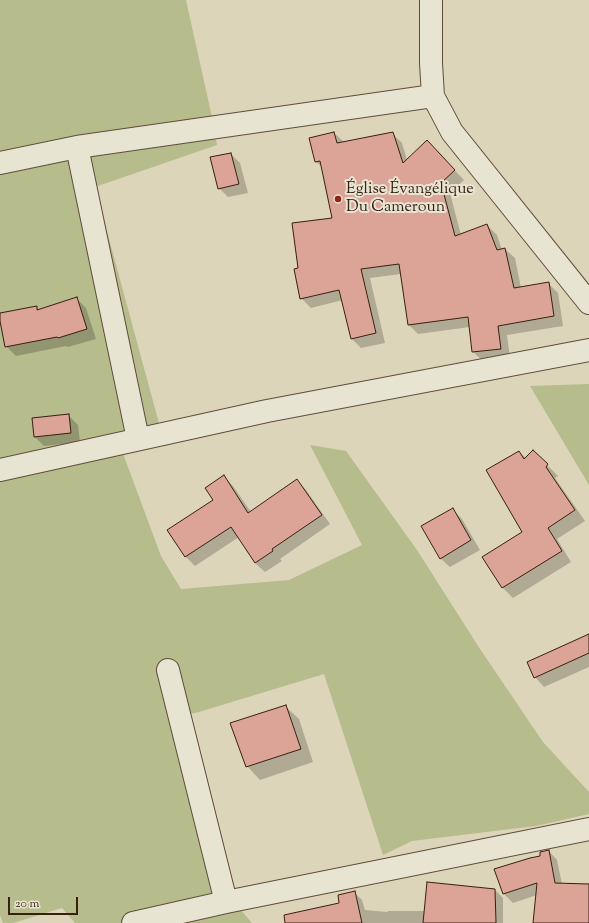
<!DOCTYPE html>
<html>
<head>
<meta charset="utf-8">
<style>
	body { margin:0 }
	#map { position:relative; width:589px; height:923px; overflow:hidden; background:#dcd5ba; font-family:"Sorts Mill Goudy",serif }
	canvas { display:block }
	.scale { position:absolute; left:8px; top:897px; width:70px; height:18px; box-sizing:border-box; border:2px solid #381f11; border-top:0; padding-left:5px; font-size:12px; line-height:14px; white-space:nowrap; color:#381f11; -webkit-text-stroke:3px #e8e4d2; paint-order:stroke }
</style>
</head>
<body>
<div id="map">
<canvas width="589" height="923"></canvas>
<div class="scale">20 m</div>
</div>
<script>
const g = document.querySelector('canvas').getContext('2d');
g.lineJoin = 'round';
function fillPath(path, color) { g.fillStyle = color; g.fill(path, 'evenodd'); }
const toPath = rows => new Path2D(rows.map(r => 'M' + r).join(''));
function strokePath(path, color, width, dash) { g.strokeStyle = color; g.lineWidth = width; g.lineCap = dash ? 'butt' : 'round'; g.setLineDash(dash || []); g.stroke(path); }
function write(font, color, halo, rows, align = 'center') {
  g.font = font + ' "Sorts Mill Goudy",serif'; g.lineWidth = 4; g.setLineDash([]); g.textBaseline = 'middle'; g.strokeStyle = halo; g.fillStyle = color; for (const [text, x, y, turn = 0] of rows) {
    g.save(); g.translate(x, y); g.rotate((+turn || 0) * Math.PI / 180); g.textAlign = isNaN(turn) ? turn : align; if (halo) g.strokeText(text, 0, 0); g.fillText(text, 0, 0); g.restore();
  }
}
const green = toPath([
	[0,0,186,0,212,117,217,145,95,187,160,427,118,440,161,556,181,589,289,580,362,545,310,445,346,451,417,550,480,649,543,742,589,792,589,814,536,826,412,841,383,855,324,674,199,712,177,717,240,909,252,923,75,923,62,908,13,923,3,923,0,915],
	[589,384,589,485,530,386]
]);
const shadow = toPath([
	[334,133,344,142,392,133,402,143,407,160,436,151,464,180,450,193,461,235,487,225,497,235,502,250,505,249,515,258,521,288,548,283,558,293,563,326,507,335,510,358,483,361,473,352,470,327,418,334,409,325,401,274,370,278,385,343,361,348,352,339,343,300,311,308,301,298,300,269,333,219,323,168,316,162,310,138],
	[231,154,240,163,248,193,228,197,219,188],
	[77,299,86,308,96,339,68,347,66,346,16,356,6,346,0,314,36,307,39,310],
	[68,415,78,425,80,442,44,446,35,437],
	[533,451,558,476,555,478,585,521,557,539,571,562,513,598,502,587,523,533,519,452,526,458],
	[224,477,233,486,251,512,297,480,306,490,330,524,280,559,282,561,265,572,255,563,239,537,195,566,185,556,215,500],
	[453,510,462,519,480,550,450,567,440,558],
	[589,635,589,667,544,687,535,677],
	[285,706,299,719,313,762,260,780,247,766],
	[549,851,557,860,562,884,589,885,589,923,534,923,537,895,513,903,504,894,496,870,541,857],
	[495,890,503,898,503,923,318,923,354,892,362,900,365,910,387,912,388,911,425,911]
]);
const building = toPath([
	[334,132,337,143,393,132,403,163,427,140,455,170,441,183,455,236,487,224,497,250,505,248,514,288,549,282,554,316,498,326,501,349,472,352,468,317,408,325,399,264,361,269,376,333,351,339,339,290,300,299,294,269,298,268,292,223,332,218,320,161,315,162,309,138,334,132],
	[231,153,239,184,218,189,210,157,231,153],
	[77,297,87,329,58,338,57,337,5,347,0,321,0,313,37,306,37,310,77,297],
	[69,414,71,433,34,437,32,418,69,414],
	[533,450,548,464,546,467,575,510,548,528,562,551,502,588,482,557,522,532,486,470,519,451,524,459,533,450],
	[224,475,248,513,297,479,322,515,272,549,273,551,255,563,231,527,185,557,167,530,213,500,205,488,224,475],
	[453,508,471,540,440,559,421,526,453,508],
	[589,634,589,653,534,678,527,662,589,634],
	[286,705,301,749,246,767,230,723,286,705],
	[549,850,555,883,589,884,589,923,533,923,537,883,503,894,494,869,530,858,540,856,540,852,549,850],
	[427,882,495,889,496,923,423,923,427,882],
	[355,891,362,923,285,923,284,915,339,903,338,895,355,891]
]);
const street = toPath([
	[431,0,431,63,433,96,452,132,589,303],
	[77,147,138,439],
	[0,163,77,147,433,96],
	[0,470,267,411,589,350],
	[168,670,226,902],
	[133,923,226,902,589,829]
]);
const markers = [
	[338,199,4,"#8f2418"]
];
const poiNames = [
	["Église Évangélique",346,190],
	["Du Cameroun",346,208]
];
fillPath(green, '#b6bc8c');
fillPath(shadow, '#0003');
fillPath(building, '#dba497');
strokePath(building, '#381f11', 1);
strokePath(street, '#614c3b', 24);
strokePath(street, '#e8e4d2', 22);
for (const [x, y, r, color] of markers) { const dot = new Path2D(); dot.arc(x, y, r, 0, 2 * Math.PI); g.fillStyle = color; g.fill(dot); strokePath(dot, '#e8e4d2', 1.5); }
write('16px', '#381f11', '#e8e4d2', poiNames, 'left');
</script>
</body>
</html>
